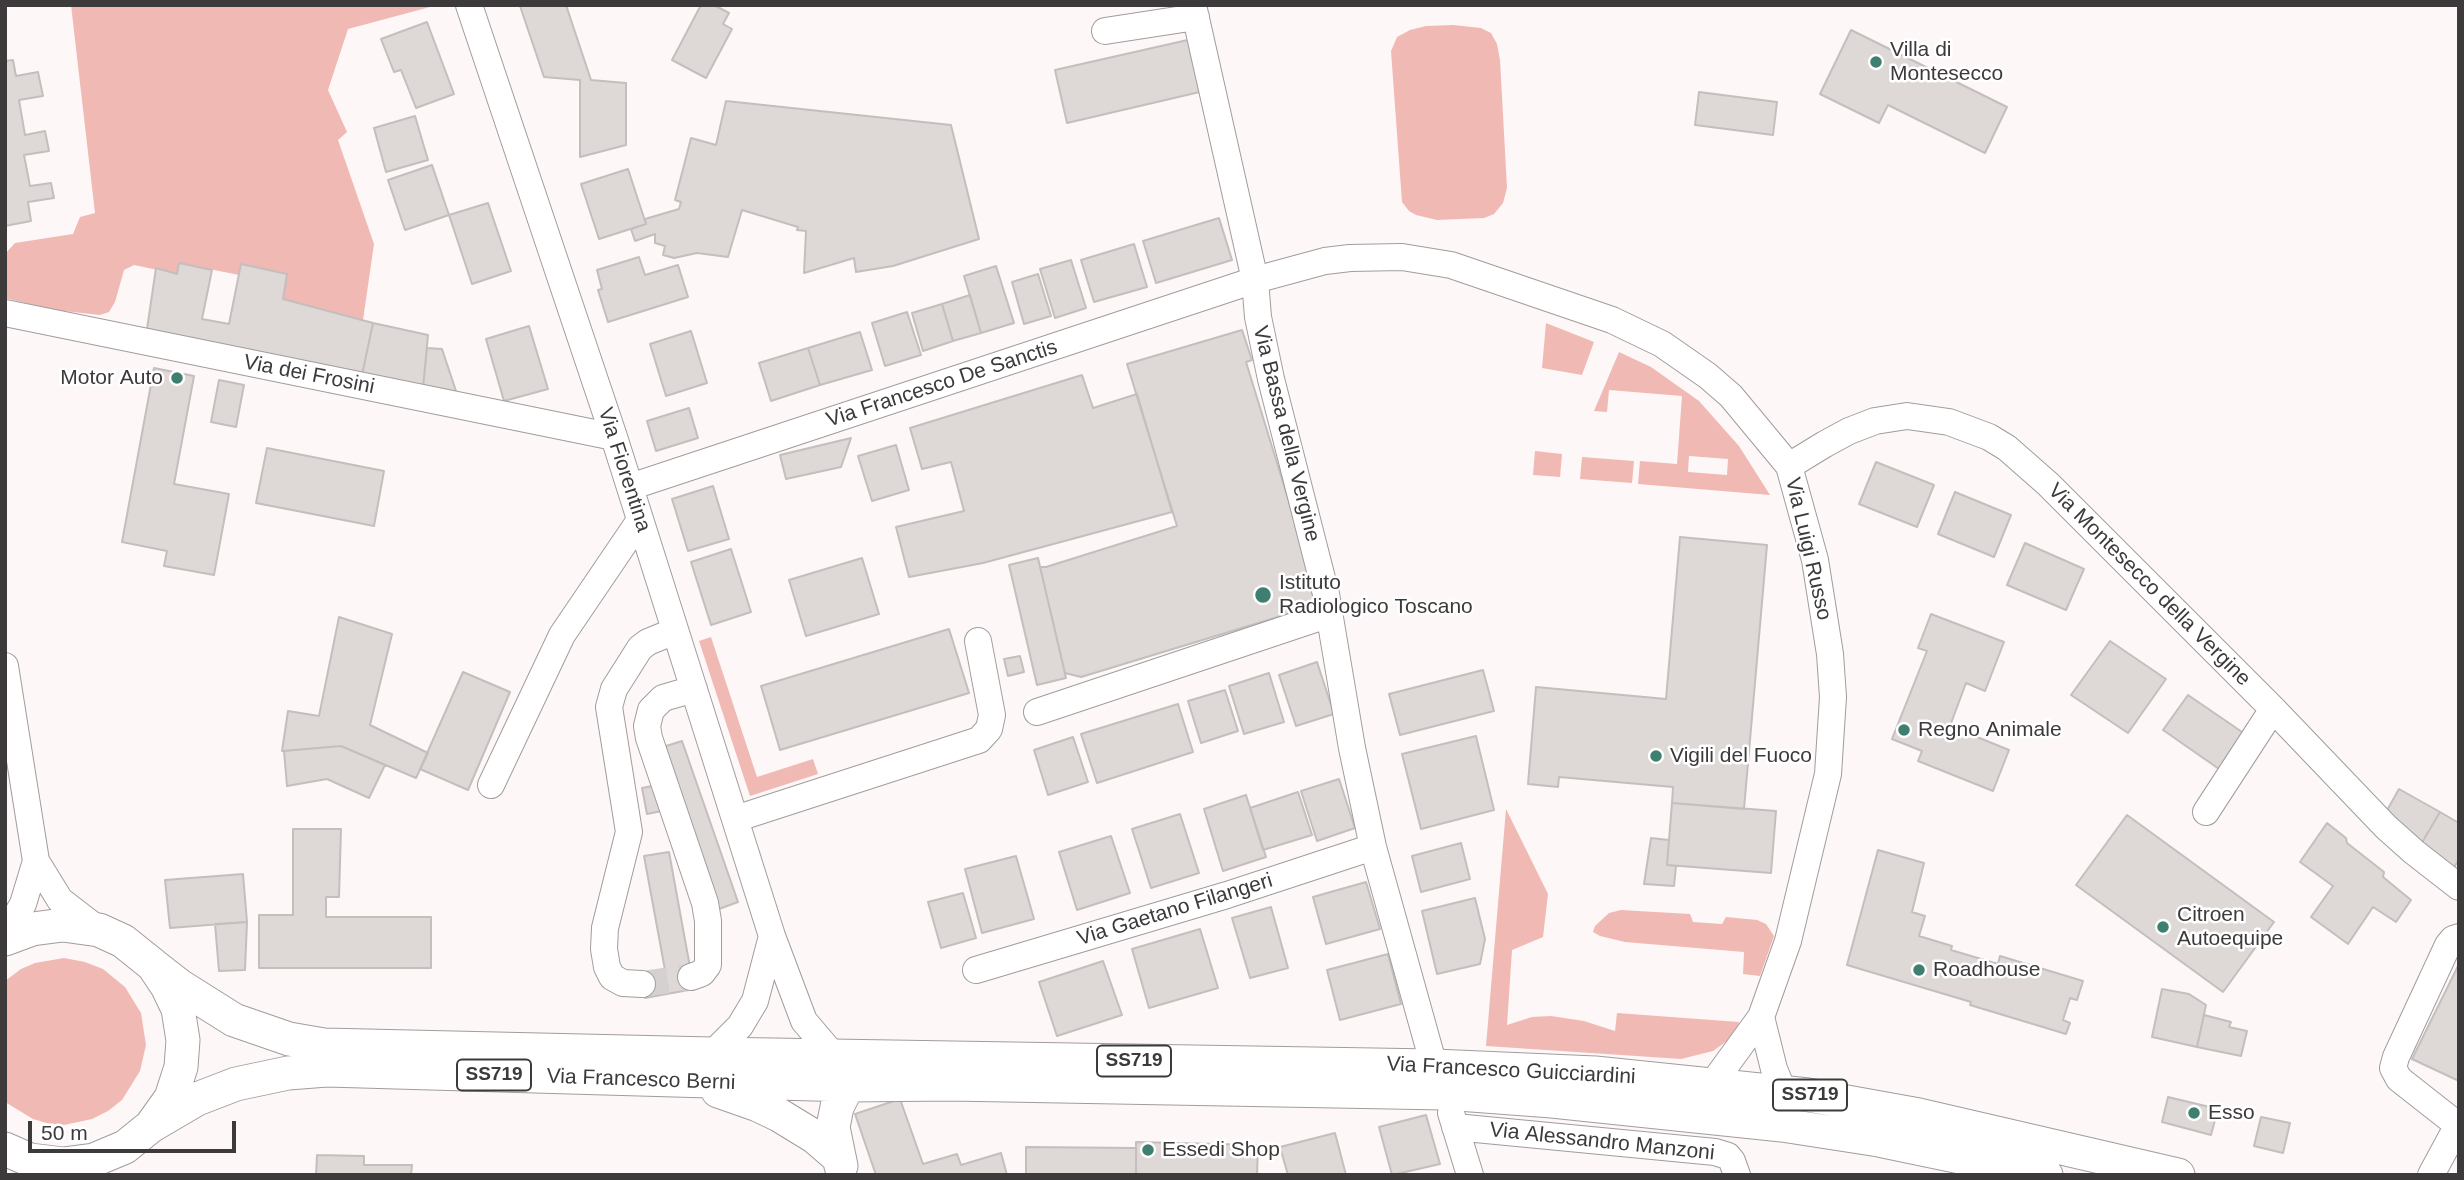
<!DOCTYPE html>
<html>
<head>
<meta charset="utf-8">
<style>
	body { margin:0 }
	#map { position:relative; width:2464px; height:1180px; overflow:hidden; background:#fdf7f7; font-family:Arial,sans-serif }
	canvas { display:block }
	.frame { position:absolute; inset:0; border:7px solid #3c3a3a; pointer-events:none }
	.scale { position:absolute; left:28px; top:1121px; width:208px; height:32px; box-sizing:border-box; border:4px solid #3c3a3a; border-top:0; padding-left:9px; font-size:21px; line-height:24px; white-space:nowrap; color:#3c3a3a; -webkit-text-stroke:5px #fff; paint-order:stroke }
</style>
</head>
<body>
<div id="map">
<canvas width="2464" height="1180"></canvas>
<div class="frame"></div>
<div class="scale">50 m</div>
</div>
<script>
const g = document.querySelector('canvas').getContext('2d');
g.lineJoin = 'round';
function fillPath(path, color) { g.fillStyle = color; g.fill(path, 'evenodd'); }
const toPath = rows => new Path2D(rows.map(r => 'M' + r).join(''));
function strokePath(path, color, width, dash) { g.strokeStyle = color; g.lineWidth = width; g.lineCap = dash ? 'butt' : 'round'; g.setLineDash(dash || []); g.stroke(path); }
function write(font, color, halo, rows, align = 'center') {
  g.font = font + ' Arial,sans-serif'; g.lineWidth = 5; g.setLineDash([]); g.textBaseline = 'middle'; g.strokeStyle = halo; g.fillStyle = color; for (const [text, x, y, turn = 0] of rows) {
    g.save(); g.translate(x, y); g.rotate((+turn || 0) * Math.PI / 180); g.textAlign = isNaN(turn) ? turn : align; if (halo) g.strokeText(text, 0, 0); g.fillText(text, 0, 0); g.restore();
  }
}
const green = toPath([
	[71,5,429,5,430,7,348,29,328,90,347,132,338,140,374,244,363,320,283,299,287,274,242,264,239,275,180,263,177,274,134,265,124,270,115,302,109,312,100,315,54,310,5,298,5,254,15,243,73,234,80,217,95,213],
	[1453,25,1481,28,1491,33,1497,44,1500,60,1507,188,1503,203,1494,214,1484,218,1437,220,1416,215,1409,211,1402,202,1391,51,1397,37,1410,30,1426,26],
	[1546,323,1594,342,1582,375,1542,368],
	[1619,352,1651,367,1699,401,1739,446,1770,495,1638,484,1640,461,1677,464,1682,396,1609,390,1607,412,1594,411],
	[1689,456,1728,459,1727,475,1688,472],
	[1535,451,1562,454,1560,477,1533,475],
	[1582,457,1634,461,1632,483,1580,479],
	[711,637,757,777,813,759,818,774,750,796,699,641],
	[1506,809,1548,894,1543,937,1512,950,1507,1025,1532,1017,1551,1016,1584,1021,1615,1031,1617,1013,1739,1022,1738,1028,1727,1041,1713,1051,1681,1059,1486,1046],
	[1621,910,1690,914,1693,922,1722,924,1726,917,1757,920,1766,924,1774,936,1760,976,1743,974,1744,952,1625,942,1600,936,1593,932,1595,926,1609,913],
	[64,958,85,962,103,969,125,987,141,1013,146,1045,140,1071,122,1100,108,1111,92,1119,64,1125,50,1124,33,1119,5,1102,5,981,21,969,35,963]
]);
const building = toPath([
	[523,5,566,5,591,80,626,83,626,145,580,157,580,80,544,77,520,6,523,5],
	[701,5,714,5,729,13,723,24,732,29,706,78,672,60,701,5],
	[427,22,454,94,416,108,401,70,394,72,381,39,427,22],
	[1851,30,2007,107,1985,153,1888,105,1879,123,1820,94,1851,30],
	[1192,39,1204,91,1067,123,1055,70,1192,39],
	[13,60,16,76,38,72,43,96,19,100,25,135,45,131,49,151,24,155,30,186,51,183,54,198,28,202,31,221,5,226,5,61,13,60],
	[1699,92,1777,102,1773,135,1695,125,1699,92],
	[726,101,951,125,979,239,893,266,856,272,854,258,804,273,806,231,797,230,798,227,742,210,728,257,697,253,674,258,663,255,665,246,655,243,655,234,635,241,631,229,646,224,645,219,679,209,681,202,675,200,691,138,716,145,726,101],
	[415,116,428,160,386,172,374,128,415,116],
	[432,165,449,215,405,230,388,180,432,165],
	[628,169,646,224,599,239,581,184,628,169],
	[488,203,511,271,472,284,449,215,488,203],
	[1219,218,1232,260,1156,283,1143,241,1219,218],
	[1134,244,1147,287,1094,302,1081,260,1134,244],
	[639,257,645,275,678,265,688,297,608,322,598,290,602,289,597,270,639,257],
	[1071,260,1086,308,1055,318,1040,269,1071,260],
	[179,263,212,270,202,319,229,324,241,264,287,274,283,299,373,323,362,375,147,329,156,268,177,274,179,263],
	[996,266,1014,323,981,333,964,276,996,266],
	[1038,274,1051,316,1024,324,1012,282,1038,274],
	[970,295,981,333,953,341,942,304,970,295],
	[942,304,953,341,923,351,912,313,942,304],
	[907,312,921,355,885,366,872,323,907,312],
	[373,323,428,335,423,388,362,375,373,323],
	[529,326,548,389,504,401,486,339,529,326],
	[1242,330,1252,360,1246,362,1309,567,1324,603,1081,677,1065,673,1040,567,1046,567,1177,526,1127,364,1242,330],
	[691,331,707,383,666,396,650,344,691,331],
	[860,332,872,370,820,385,808,348,860,332],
	[427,348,442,349,457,394,423,388,427,348],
	[808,348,820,385,771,401,759,363,808,348],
	[154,368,194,376,174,484,229,494,214,575,164,566,167,551,122,542,154,368],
	[1082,375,1093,408,1137,394,1172,512,983,563,909,577,896,527,964,511,951,462,922,469,910,428,1082,375],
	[219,380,244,385,236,427,211,422,219,380],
	[689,408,698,438,656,451,647,421,689,408],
	[851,438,841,467,786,479,780,455,851,438],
	[896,445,909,490,872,501,858,456,896,445],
	[267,448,384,471,374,526,256,503,267,448],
	[1876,462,1934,485,1917,527,1859,504,1876,462],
	[713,486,729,539,688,551,672,499,713,486],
	[1955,492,2011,515,1994,557,1938,534,1955,492],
	[1680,537,1767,545,1744,809,1672,803,1673,787,1559,777,1558,787,1528,784,1536,687,1666,699,1680,537],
	[2025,543,2084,569,2066,610,2007,585,2025,543],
	[731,549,751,612,711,625,691,562,731,549],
	[862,558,879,614,806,636,789,580,862,558],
	[1038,558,1066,678,1037,685,1009,565,1038,558],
	[1931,614,2004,642,1985,691,1966,683,1950,726,2009,750,1993,791,1918,761,1922,751,1892,739,1927,651,1918,648,1931,614],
	[339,617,392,634,370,725,428,753,416,778,341,746,282,751,288,711,319,716,339,617],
	[949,629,969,693,780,750,761,686,949,629],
	[2110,641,2166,679,2128,733,2071,695,2110,641],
	[1020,656,1024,672,1008,676,1004,659,1020,656],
	[1317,662,1334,714,1296,726,1279,675,1317,662],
	[1483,670,1494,711,1400,735,1389,694,1483,670],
	[463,672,510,692,468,790,420,769,463,672],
	[1269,673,1284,722,1244,734,1229,686,1269,673],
	[1225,690,1238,731,1201,743,1188,701,1225,690],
	[2188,695,2245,734,2219,769,2163,730,2188,695],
	[1178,704,1193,752,1097,783,1081,734,1178,704],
	[1476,736,1494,810,1421,829,1402,754,1476,736],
	[1073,737,1088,782,1048,795,1034,750,1073,737],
	[682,741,738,902,719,909,663,747,682,741],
	[341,746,385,765,369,798,327,779,287,786,284,751,341,746],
	[1339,779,1355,828,1317,841,1301,791,1339,779],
	[657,785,662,811,647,814,642,788,657,785],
	[2399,789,2440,812,2420,846,2386,812,2399,789],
	[1298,792,1312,835,1263,850,1250,808,1298,792],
	[1246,795,1266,857,1223,871,1204,809,1246,795],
	[1672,803,1776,811,1771,873,1667,865,1672,803],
	[2440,812,2459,823,2459,859,2452,871,2420,846,2440,812],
	[1180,814,1199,873,1151,888,1132,829,1180,814],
	[2127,815,2274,922,2223,992,2076,885,2127,815],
	[2327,823,2346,838,2347,843,2384,872,2383,877,2411,900,2396,922,2373,907,2348,944,2311,917,2333,886,2300,862,2327,823],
	[293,829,341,829,339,897,326,897,326,917,431,917,431,968,259,968,259,915,293,915,293,829],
	[1111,836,1130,893,1077,910,1059,852,1111,836],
	[1651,838,1669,840,1667,865,1676,866,1674,886,1644,884,1651,838],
	[1461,843,1470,879,1421,892,1412,856,1461,843],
	[1878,850,1924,863,1912,912,1925,916,1919,936,1952,946,1951,950,1998,964,2000,956,2083,981,2077,1000,2070,998,2063,1020,2070,1023,2066,1034,1970,1005,1971,1002,1847,965,1878,850],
	[669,852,694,989,645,998,640,974,665,970,644,856,669,852],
	[1016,856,1034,919,982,933,965,869,1016,856],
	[243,874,247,922,170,928,165,880,243,874],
	[1366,882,1380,929,1326,944,1313,897,1366,882],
	[963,893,976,938,941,948,928,902,963,893],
	[1475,898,1485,939,1480,964,1437,974,1422,911,1475,898],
	[1271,907,1288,968,1250,978,1232,918,1271,907],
	[247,922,245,970,219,971,215,924,247,922],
	[1200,929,1218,988,1149,1008,1132,949,1200,929],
	[1388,954,1401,1004,1340,1020,1327,970,1388,954],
	[1103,961,1122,1015,1057,1036,1039,982,1103,961],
	[2459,964,2459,1081,2412,1059,2459,964],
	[2162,989,2189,994,2206,1005,2197,1047,2152,1037,2162,989],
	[2204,1015,2231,1022,2229,1027,2247,1031,2241,1056,2197,1047,2204,1015],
	[2168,1097,2218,1109,2211,1135,2162,1122,2168,1097],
	[900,1099,923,1164,957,1154,961,1165,1001,1153,1007,1175,876,1175,855,1114,900,1099],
	[1426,1115,1440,1164,1392,1175,1379,1127,1426,1115],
	[2261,1117,2290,1123,2283,1153,2254,1146,2261,1117],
	[1335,1133,1346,1175,1288,1175,1280,1147,1335,1133],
	[1136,1142,1258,1145,1257,1175,1136,1175,1136,1142],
	[1026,1147,1136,1148,1136,1175,1026,1175,1026,1147],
	[317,1155,364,1156,364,1165,412,1165,411,1175,316,1175,317,1155]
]);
const minorTunnel = toPath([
	[642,984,691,977]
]);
const minor = toPath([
	[469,5,614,437,772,936,804,1021,833,1055],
	[1193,5,1255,280,1258,317,1271,379,1326,594,1352,748,1373,847,1434,1066],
	[1105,31,1196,17],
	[5,313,614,437],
	[1789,466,1825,444,1849,431,1875,421,1907,416,1949,422,1989,437,2007,448,2048,484,2273,709,2386,827,2414,852,2459,887],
	[630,487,1255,280,1325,261,1350,258,1402,257,1451,265,1612,320,1662,344,1708,376,1731,396,1789,466,1815,560,1830,654,1833,697,1828,774,1788,941,1761,1017,1713,1083,1720,1101],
	[5,666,36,861,60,900,99,930],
	[1037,712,1330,614],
	[491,785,562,635,640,520],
	[2206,812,2273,709],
	[735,819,979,740,989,729,992,715,978,641],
	[5,935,23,904,36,861],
	[2459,937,2453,939,2448,945,2396,1057,2393,1068,2399,1079,2459,1126],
	[976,970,1227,895,1373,847],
	[691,977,702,973,708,965,708,921,705,903,649,738,647,726,651,710,663,698,694,689],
	[642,984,623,983,612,977,607,967,604,949,605,928,629,832,609,707,614,689,640,648,648,642,675,631],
	[1761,1017,1774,1069,1783,1091],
	[712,1054,740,1026,755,1001,772,936],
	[1451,1113,1470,1175],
	[1455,1127,1715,1152,1728,1156,1732,1161,1737,1175],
	[2431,1175,2458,1125]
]);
const major = toPath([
	[5,939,32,929,63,925,99,930,123,941,153,965,167,986,178,1009,183,1040,181,1067,171,1098,151,1126,125,1147,94,1160,63,1164,30,1160,5,1149],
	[153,965,180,986,234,1020,289,1039,324,1045,712,1054,1434,1066,1595,1073,1808,1095,1919,1115,2178,1175],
	[718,1091,758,1105,779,1115,815,1137,837,1156],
	[151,1126,197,1099,236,1084,288,1073,327,1070,848,1085,951,1084,1445,1093,1552,1101,1782,1125,1879,1140,2046,1175],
	[841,1166,833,1127,837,1107,848,1085]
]);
const markers = [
	[1876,62,7,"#3f7f6f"],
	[177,378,7,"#3f7f6f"],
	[1263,595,9,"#3f7f6f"],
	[1904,730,7,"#3f7f6f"],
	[1656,756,7,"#3f7f6f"],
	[2163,927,7,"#3f7f6f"],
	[1919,970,7,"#3f7f6f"],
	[2194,1113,7,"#3f7f6f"],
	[1148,1150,7,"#3f7f6f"]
];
const shields = [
	[1134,1061,74],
	[494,1075,74],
	[1810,1095,74]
];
const shieldNames = [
	["SS719",1134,1061],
	["SS719",494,1075],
	["SS719",1810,1095]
];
const poiNames = [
	["Villa di",1890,50],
	["Montesecco",1890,74],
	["Motor Auto",163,378,"right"],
	["Istituto",1279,583],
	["Radiologico Toscano",1279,607],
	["Regno Animale",1918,730],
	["Vigili del Fuoco",1670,756],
	["Citroen",2177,915],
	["Autoequipe",2177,939],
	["Roadhouse",1933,970],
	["Esso",2208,1113],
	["Essedi Shop",1162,1150]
];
const streetNames = [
	["Via dei Frosini",309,375,11],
	["Via Francesco De Sanctis",942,384,-18],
	["Via Bassa della Vergine",1286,434,76],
	["Via Fiorentina",624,470,72],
	["Via Luigi Russo",1808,549,77],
	["Via Montesecco della Vergine",2149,585,45],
	["Via Gaetano Filangeri",1175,910,-17],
	["Via Francesco Guicciardini",1511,1071,3],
	["Via Francesco Berni",641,1080,2],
	["Via Alessandro Manzoni",1602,1142,6]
];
fillPath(green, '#f1b9b4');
fillPath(building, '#ded8d7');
strokePath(building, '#c4bebe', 2);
strokePath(minorTunnel, '#d6d1d1', 26, [26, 13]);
strokePath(minor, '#a29c9c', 28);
strokePath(major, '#a29c9c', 35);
strokePath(minor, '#fff', 26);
strokePath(major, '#fff', 33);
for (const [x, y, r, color] of markers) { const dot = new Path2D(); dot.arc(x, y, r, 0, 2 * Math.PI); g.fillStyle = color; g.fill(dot); strokePath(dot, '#fff', 2.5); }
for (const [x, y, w] of shields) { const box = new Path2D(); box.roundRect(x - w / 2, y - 15.5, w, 31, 5); g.fillStyle = '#fff'; g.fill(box); strokePath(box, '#3c3a3a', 2); }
write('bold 19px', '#3c3a3a', null, shieldNames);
write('21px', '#3c3a3a', '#fff', poiNames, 'left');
write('21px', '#3c3a3a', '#fff', streetNames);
</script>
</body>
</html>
